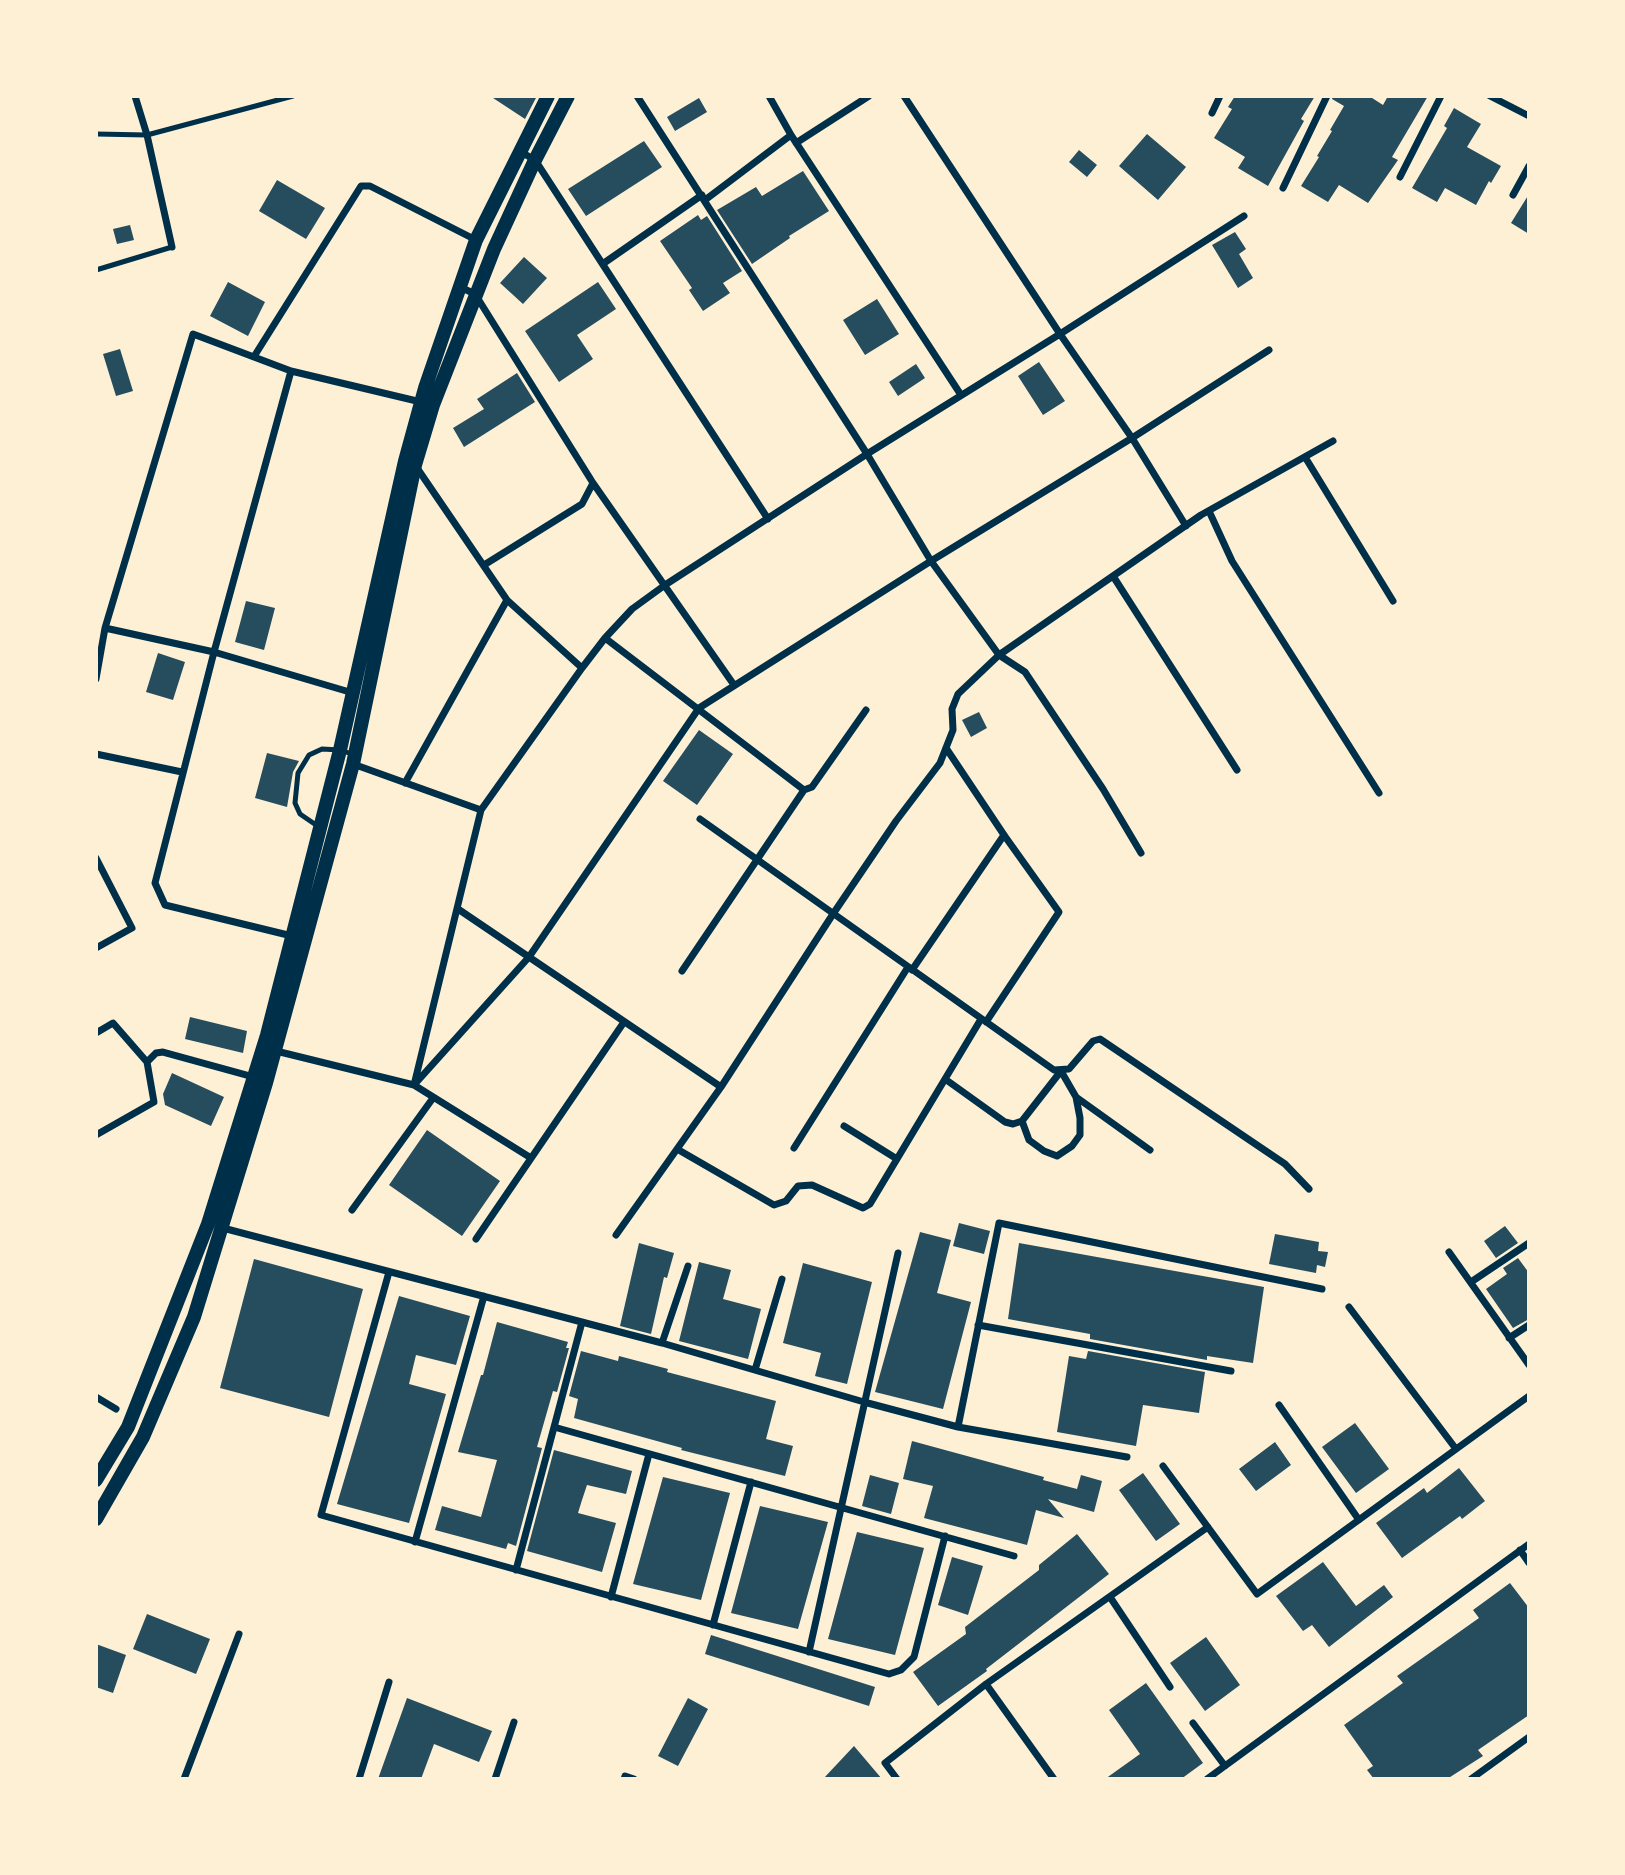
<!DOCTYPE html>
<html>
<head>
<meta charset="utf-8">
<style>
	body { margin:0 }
	#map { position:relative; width:1625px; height:1875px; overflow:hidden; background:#fdf0d5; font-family:Raleway,sans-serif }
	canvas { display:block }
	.frame { position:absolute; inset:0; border:98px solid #fdf0d5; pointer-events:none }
</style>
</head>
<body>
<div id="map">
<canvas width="1625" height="1875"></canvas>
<div class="frame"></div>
</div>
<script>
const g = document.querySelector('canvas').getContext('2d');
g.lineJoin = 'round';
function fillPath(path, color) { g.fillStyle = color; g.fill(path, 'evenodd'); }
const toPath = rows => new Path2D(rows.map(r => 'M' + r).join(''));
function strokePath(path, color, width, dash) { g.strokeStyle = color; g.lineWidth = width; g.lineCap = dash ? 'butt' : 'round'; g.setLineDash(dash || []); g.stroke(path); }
const building = toPath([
	[490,96,537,96,525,119],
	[1235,96,1315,96,1301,119,1304,121,1268,186,1238,168,1245,157,1214,138,1232,109,1228,107],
	[1333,96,1369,96,1383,105,1388,96,1428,96,1392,157,1398,160,1368,203,1339,185,1328,202,1301,186,1319,157,1317,156,1332,131,1330,130,1344,106,1332,99],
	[699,98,707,112,675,131,667,117],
	[1454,108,1481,124,1467,147,1501,166,1491,183,1489,181,1476,205,1445,188,1437,202,1412,188,1447,128,1444,126],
	[1147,134,1186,167,1158,200,1119,166],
	[644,141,662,167,586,216,568,189],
	[1079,150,1097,165,1087,177,1069,162],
	[803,171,829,211,789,236,790,238,752,264,717,210,756,187,762,196],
	[277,180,325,208,306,239,259,211],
	[1529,194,1529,234,1511,223],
	[698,215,701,220,707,216,742,271,723,283,730,293,703,311,689,290,692,288,660,241],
	[130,225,134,240,117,244,113,229],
	[1235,232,1246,249,1239,254,1253,278,1238,288,1212,245],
	[524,257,547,278,523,304,500,283],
	[228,282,265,302,248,336,210,316],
	[598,282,616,309,577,335,593,359,559,382,525,331],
	[877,299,899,334,865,355,843,320],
	[120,349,133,391,116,396,103,354],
	[1039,362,1065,401,1043,415,1018,376],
	[916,364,925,378,898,396,889,382],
	[517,373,535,402,464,447,453,428,484,409,477,399],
	[246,601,275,608,264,650,235,642],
	[158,653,185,662,173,700,146,692],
	[979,712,987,728,971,737,962,720],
	[699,730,733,754,697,805,663,781],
	[267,753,299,761,293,772,287,807,255,798],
	[190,1017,247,1031,243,1053,185,1039],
	[172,1073,224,1097,211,1126,165,1105,163,1094],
	[427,1130,500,1181,462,1236,389,1185],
	[959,1223,990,1231,984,1254,953,1246],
	[1505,1226,1518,1243,1496,1258,1484,1241],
	[920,1232,951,1240,937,1293,971,1302,943,1409,875,1392],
	[1275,1234,1319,1242,1318,1251,1328,1252,1325,1267,1317,1265,1316,1273,1269,1264],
	[639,1243,674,1253,667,1278,664,1277,651,1334,620,1326],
	[1019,1243,1264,1287,1253,1363,1207,1356,1207,1360,1090,1339,1090,1334,1008,1319],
	[1518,1258,1529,1273,1529,1319,1513,1328,1486,1289,1507,1274,1503,1268],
	[254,1259,363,1289,329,1417,220,1388],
	[699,1262,731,1270,723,1299,761,1309,748,1359,679,1341],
	[803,1263,872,1282,847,1384,815,1376,821,1353,783,1343],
	[399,1296,470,1316,456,1365,416,1355,409,1384,446,1394,409,1523,337,1504],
	[497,1322,568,1342,566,1348,569,1348,557,1392,553,1391,537,1447,542,1448,516,1546,508,1543,506,1549,435,1530,442,1506,481,1517,497,1460,458,1452,481,1375,483,1375],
	[581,1351,618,1361,619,1356,668,1369,667,1372,776,1401,766,1439,793,1446,785,1476,681,1450,682,1448,574,1418,578,1399,569,1396],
	[1088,1351,1205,1372,1199,1413,1143,1405,1136,1446,1057,1432,1069,1356,1086,1359],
	[1355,1423,1389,1469,1356,1493,1322,1447],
	[912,1441,1044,1477,1043,1480,1077,1489,1081,1475,1102,1481,1094,1512,1048,1499,1064,1518,1036,1510,1027,1545,924,1518,933,1486,903,1479],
	[1275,1442,1291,1465,1256,1491,1239,1469],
	[554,1450,632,1471,626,1494,587,1485,582,1500,578,1513,616,1523,602,1572,527,1551],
	[1459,1468,1485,1501,1462,1519,1460,1516,1402,1558,1376,1523,1424,1488,1427,1493],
	[1143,1473,1180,1524,1156,1541,1119,1490],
	[870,1475,899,1483,891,1514,862,1506],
	[663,1477,730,1493,701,1600,633,1584],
	[760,1506,828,1522,798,1629,731,1613],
	[857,1532,924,1548,895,1655,828,1639],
	[1077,1534,1109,1574,986,1669,987,1671,938,1706,913,1672,966,1634,965,1627,1039,1570,1039,1565],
	[952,1557,983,1566,968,1615,938,1605],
	[1323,1562,1356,1606,1384,1585,1393,1597,1329,1647,1312,1625,1303,1631,1276,1596],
	[1510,1583,1529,1608,1529,1715,1478,1750,1483,1756,1447,1779,1374,1779,1367,1770,1373,1766,1344,1725,1403,1683,1397,1676,1479,1618,1473,1610],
	[147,1614,210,1639,196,1674,133,1649],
	[711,1635,875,1687,869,1706,705,1654],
	[1206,1637,1240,1685,1205,1711,1170,1663],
	[96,1644,126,1655,113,1693,96,1687],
	[1146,1683,1203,1763,1181,1779,1105,1779,1140,1754,1109,1710],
	[407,1698,492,1731,479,1762,434,1744,421,1779,378,1779],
	[688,1698,708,1709,678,1766,658,1756],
	[854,1746,882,1779,823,1779]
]);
const service = toPath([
	[96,134,147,135,293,96],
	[96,270,172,247],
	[319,827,300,814,295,803,298,773,309,755,322,749,340,750,355,755]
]);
const minor = toPath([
	[135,96,147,135,172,247],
	[637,96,867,454,931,561,999,655,1025,672,1103,789,1141,853],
	[769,96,791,135,961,395],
	[904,96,1060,334,1244,216],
	[1490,96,1529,116],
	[1212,113,1220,96],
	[796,143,869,96],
	[521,152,535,160,768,519],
	[1400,177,1441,96],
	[1283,188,1327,96],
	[1513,195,1529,166],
	[705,200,791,135],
	[604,263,702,195],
	[460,287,475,294,593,483,582,504,484,565],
	[255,355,361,186,370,186,476,240],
	[291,371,214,652,353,693],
	[1305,457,1393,601],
	[415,465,507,600,582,668,605,638,804,790,812,787,866,710],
	[593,483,734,685],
	[1209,511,1232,561,1379,793],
	[1113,576,1237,770],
	[105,628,193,334,291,371,421,402],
	[605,638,632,609,665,585,867,454,1060,334,1132,438,1269,350],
	[96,679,105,628,214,652,155,883,165,905,292,936],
	[946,748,1004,835,1059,912,986,1022],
	[96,754,182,772],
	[353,764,481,810],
	[405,783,507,600],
	[700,819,1054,1070,1069,1069,1093,1041,1100,1039,1285,1164,1309,1189],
	[96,858,132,928,96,948],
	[458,909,721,1087,833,914,896,821,940,763,953,730,952,709,958,694,999,655,1201,515,1333,441],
	[912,970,1004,835],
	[682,971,804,790],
	[96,1033,113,1023,147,1062],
	[276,1051,414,1085,481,810,582,668],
	[945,1079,1005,1122,1013,1124,1022,1121,1061,1071,1076,1097,1150,1150],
	[1022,1121,1029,1140,1044,1151,1057,1156,1072,1146,1080,1135,1080,1118,1076,1097],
	[844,1126,897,1159],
	[96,1135,154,1102,147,1062,156,1053,163,1052,254,1077],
	[794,1148,908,967],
	[677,1149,774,1205,786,1201,798,1186,812,1185,863,1208,870,1204,981,1019],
	[531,1158,414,1085,529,957,699,708,931,561,1132,438,1186,526],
	[352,1210,433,1098],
	[219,1227,662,1343,864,1402,958,1427,1127,1457],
	[616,1235,721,1087],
	[476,1239,624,1022],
	[1449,1252,1529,1365],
	[389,1272,321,1515,889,1674,901,1670,914,1657,945,1536],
	[1471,1282,1529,1243],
	[1349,1307,1456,1449],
	[978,1325,1231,1371],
	[1509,1338,1529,1325],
	[662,1343,688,1266],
	[755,1370,782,1279],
	[96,1397,116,1409],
	[1279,1405,1359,1520],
	[554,1427,1014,1556],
	[958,1427,999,1223,1322,1289],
	[1163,1466,1257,1594,1529,1396],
	[415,1542,484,1296],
	[1520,1550,1529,1563],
	[516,1570,582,1322],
	[611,1597,649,1454],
	[1110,1597,1170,1687],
	[713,1625,751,1482],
	[809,1652,898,1253],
	[986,1684,1054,1779],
	[1193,1723,1225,1766],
	[184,1779,239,1634],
	[359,1779,389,1682],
	[495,1779,514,1722],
	[624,1779,625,1776,634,1779],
	[897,1779,885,1763,986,1684,1208,1527],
	[1207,1779,1529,1544],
	[1471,1779,1529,1737]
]);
const secondary = toPath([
	[96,1480,128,1427,208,1224,267,1035,340,750,405,461,425,388,476,240,548,96],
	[96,1519,143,1437,194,1317,266,1083,353,764,415,465,433,405,494,249,535,160,568,96]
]);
fillPath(building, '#264d5e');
strokePath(service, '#003049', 5);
strokePath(minor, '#003049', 7);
strokePath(secondary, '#003049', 14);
</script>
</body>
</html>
